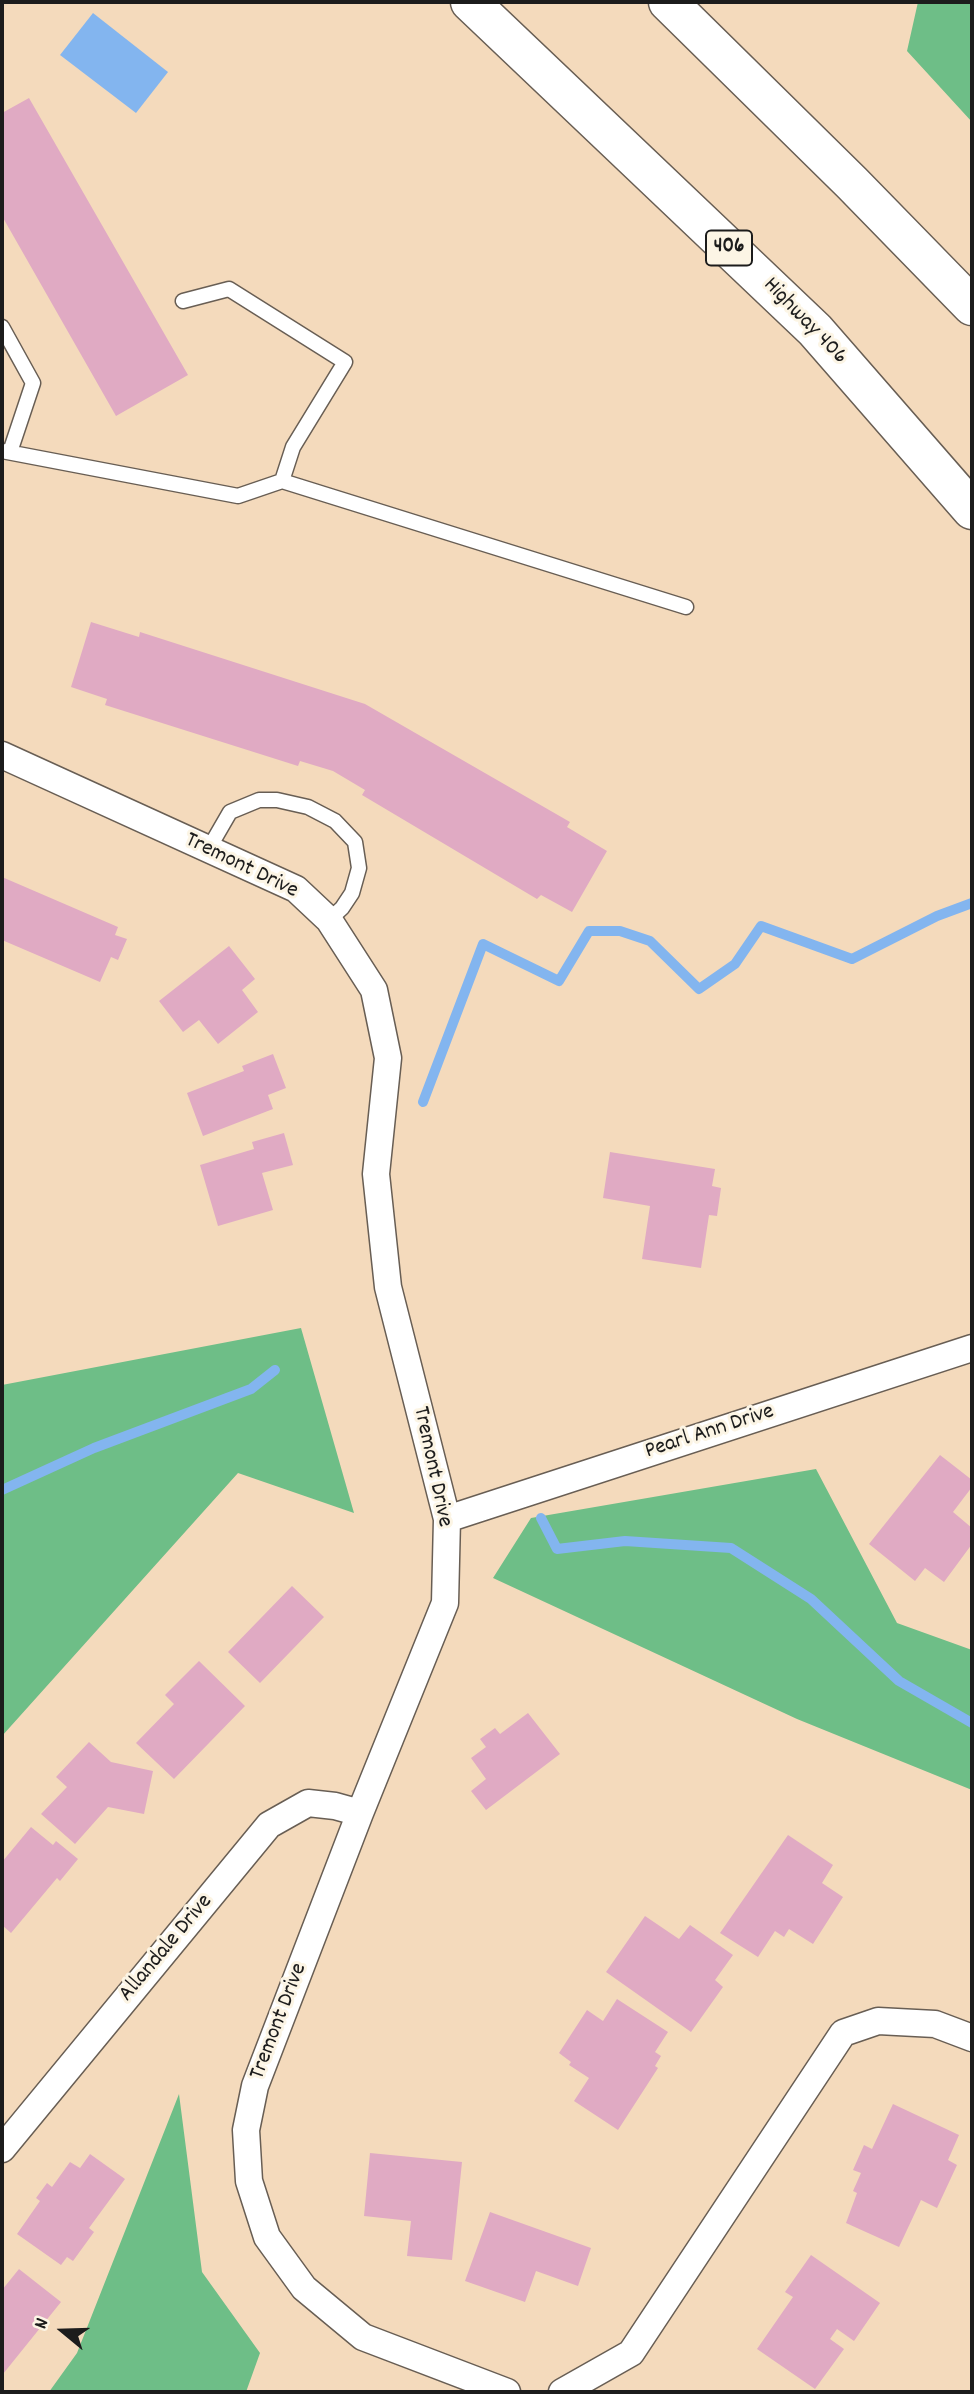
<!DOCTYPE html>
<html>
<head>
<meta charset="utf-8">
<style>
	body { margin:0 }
	#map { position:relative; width:974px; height:2394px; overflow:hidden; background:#f4dabc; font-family:Dekko,sans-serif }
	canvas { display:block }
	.frame { position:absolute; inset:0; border:4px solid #1c1c1c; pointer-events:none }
	.north { position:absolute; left:28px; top:2296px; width:70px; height:70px; -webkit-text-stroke:5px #fcf5e5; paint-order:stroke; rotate:289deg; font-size:19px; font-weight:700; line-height:28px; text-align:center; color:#1c1c1c }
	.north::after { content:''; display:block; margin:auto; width:24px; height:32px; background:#1c1c1c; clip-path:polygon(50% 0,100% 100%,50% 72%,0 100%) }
</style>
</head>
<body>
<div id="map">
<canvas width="974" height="2394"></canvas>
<div class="frame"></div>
<div class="north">N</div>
</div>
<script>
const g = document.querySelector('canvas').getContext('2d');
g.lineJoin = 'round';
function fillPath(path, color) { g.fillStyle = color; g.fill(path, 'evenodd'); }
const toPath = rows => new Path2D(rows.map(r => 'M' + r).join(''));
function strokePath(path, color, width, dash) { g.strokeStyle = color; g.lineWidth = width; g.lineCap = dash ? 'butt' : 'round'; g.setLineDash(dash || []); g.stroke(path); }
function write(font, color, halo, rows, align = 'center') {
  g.font = font + ' Dekko,sans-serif'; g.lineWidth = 6; g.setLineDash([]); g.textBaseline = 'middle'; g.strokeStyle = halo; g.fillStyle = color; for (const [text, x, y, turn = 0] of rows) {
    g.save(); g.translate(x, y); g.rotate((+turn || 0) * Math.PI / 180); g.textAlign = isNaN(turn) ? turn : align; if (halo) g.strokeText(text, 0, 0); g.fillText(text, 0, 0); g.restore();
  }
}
const forest = toPath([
	[918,2,972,2,972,122,907,51],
	[301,1328,354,1513,238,1473,2,1736,2,1385],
	[816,1469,897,1623,972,1650,972,1790,797,1719,493,1578,531,1518],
	[179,2094,202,2272,260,2353,246,2392,49,2392,77,2353]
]);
const water = toPath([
	[93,13,168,72,136,113,60,55]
]);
const stream = toPath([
	[423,1102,483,944,559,981,589,931,620,931,650,941,699,989,735,964,761,926,852,959,937,916,972,903],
	[2,1490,94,1448,251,1389,275,1370],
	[541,1518,557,1549,625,1541,731,1548,811,1599,899,1681,972,1723]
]);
const building = toPath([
	[29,98,188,375,116,416,2,216,2,113],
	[91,622,139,637,140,632,365,704,570,822,567,827,607,851,572,912,541,895,537,899,362,795,365,790,333,771,300,761,298,766,105,705,107,699,71,687],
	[2,877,118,927,115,935,127,939,118,960,111,957,100,982,2,940],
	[229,946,255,979,242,990,258,1012,218,1044,199,1020,183,1032,159,1001],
	[273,1054,286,1088,268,1095,273,1109,203,1136,187,1093,244,1071,242,1066],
	[284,1133,293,1165,262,1173,273,1210,218,1226,200,1165,254,1149,252,1142],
	[610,1152,715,1169,712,1186,721,1188,717,1216,709,1215,701,1268,642,1259,650,1206,603,1198],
	[940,1455,972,1480,972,1487,953,1512,972,1528,972,1544,944,1582,925,1568,915,1581,869,1544],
	[292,1586,324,1617,260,1683,228,1652],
	[199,1661,245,1706,174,1779,136,1743,174,1704,165,1695],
	[528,1713,560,1754,486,1810,471,1791,486,1779,471,1758,486,1747,480,1739,495,1728,500,1734],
	[89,1742,111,1762,153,1771,144,1814,108,1807,75,1844,41,1814,67,1787,56,1777],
	[31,1827,53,1845,56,1841,78,1859,60,1881,57,1878,11,1933,2,1925,2,1862],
	[788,1835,833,1865,822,1883,843,1897,813,1944,789,1929,784,1937,775,1931,758,1957,720,1933],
	[645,1916,679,1939,690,1925,733,1955,715,1980,723,1987,691,2032,606,1972],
	[617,1999,668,2032,655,2052,661,2056,655,2066,658,2068,618,2130,574,2101,589,2078,569,2065,571,2062,559,2053,587,2010,603,2021],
	[893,2104,959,2135,948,2160,957,2165,937,2208,921,2200,899,2247,846,2223,857,2193,853,2191,861,2173,853,2170,864,2145,872,2149],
	[370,2153,462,2162,452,2260,407,2256,411,2221,364,2216],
	[90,2154,125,2179,89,2228,94,2232,73,2261,67,2257,61,2265,17,2234,40,2201,36,2198,47,2183,52,2187,70,2162,80,2168],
	[490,2212,591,2248,578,2286,536,2271,525,2302,465,2281],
	[811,2255,880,2303,854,2341,837,2329,830,2339,844,2349,815,2389,757,2349,793,2297,785,2292],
	[19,2269,61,2302,3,2374,2,2290]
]);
const lane = toPath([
	[2,327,33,383,10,452],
	[2,451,238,496,282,481,293,447,345,362,229,289,183,301],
	[282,481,686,607],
	[208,850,230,812,259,800,277,800,308,807,335,821,355,842,359,868,352,893,342,908,329,920]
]);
const street = toPath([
	[2,755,296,889,329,920,374,990,388,1058,376,1174,388,1287,447,1519,445,1603,360,1813,255,2086,246,2130,249,2181,267,2237,304,2288,363,2337,507,2392],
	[447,1519,972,1348],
	[2,2149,269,1825,308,1803,335,1806,360,1813],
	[562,2392,631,2353,843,2033,878,2021,935,2024,972,2038]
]);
const highway = toPath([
	[470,2,815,330,972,510],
	[668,2,852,183,972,306]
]);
const shields = [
	[729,248,46]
];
const shieldNames = [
	["406",729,248]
];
const streetNames = [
	["Highway 406",804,322,46],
	["Tremont Drive",241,867,26],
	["Pearl Ann Drive",710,1433,-18],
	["Tremont Drive",431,1467,78],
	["Allandale Drive",167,1949,-50],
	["Tremont Drive",280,2022,-69]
];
fillPath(forest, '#6ebe87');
fillPath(water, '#83b5ef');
strokePath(stream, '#83b5ef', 10);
fillPath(building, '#e0aac3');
strokePath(lane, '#685e54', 17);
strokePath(street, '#685e54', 29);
strokePath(highway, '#685e54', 41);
strokePath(lane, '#fff', 14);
strokePath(street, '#fff', 26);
strokePath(highway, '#fff', 38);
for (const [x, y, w] of shields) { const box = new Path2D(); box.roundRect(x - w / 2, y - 17.5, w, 35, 5); g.fillStyle = '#fcf5e5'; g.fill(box); strokePath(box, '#1c1c1c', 2); }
write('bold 21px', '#1c1c1c', null, shieldNames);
write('23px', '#1c1c1c', '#fcf5e5', streetNames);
</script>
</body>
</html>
